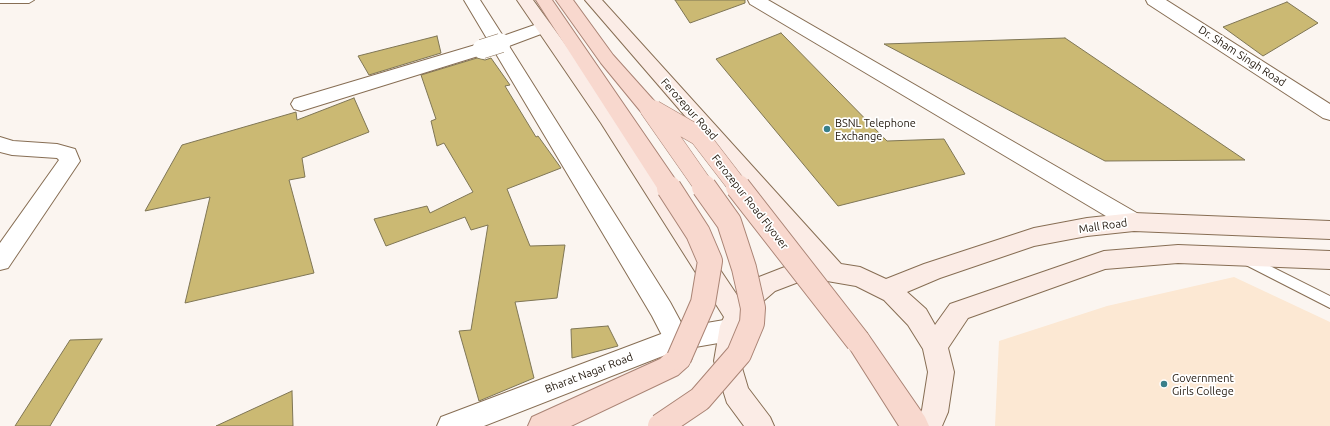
<!DOCTYPE html>
<html>
<head>
<meta charset="utf-8">
<style>
	body { margin:0 }
	canvas { display:block; background:#fbf5f0 }
</style>
</head>
<body>
<canvas width="1330" height="426"></canvas>
<script>
const g = document.querySelector('canvas').getContext('2d');
g.lineJoin = 'round';
function fillPath(path, color) { g.fillStyle = color; g.fill(path, 'evenodd'); }
const toPath = rows => new Path2D(rows.map(r => 'M' + r).join(''));
function strokePath(path, color, width, dash) { g.strokeStyle = color; g.lineWidth = width; g.lineCap = dash ? 'butt' : 'round'; g.setLineDash(dash || []); g.stroke(path); }
function write(font, color, halo, rows, align = 'center') {
  g.font = font + ' Ubuntu,sans-serif'; g.lineWidth = 3.5; g.setLineDash([]); g.textBaseline = 'middle'; g.strokeStyle = halo; g.fillStyle = color; for (const [text, x, y, turn = 0] of rows) {
    g.save(); g.translate(x, y); g.rotate((+turn || 0) * Math.PI / 180); g.textAlign = isNaN(turn) ? turn : align; if (halo) g.strokeText(text, 0, 0); g.fillText(text, 0, 0); g.restore();
  }
}
const built = toPath([
	[1234,277,1330,322,1330,426,995,426,999,341,1107,306]
]);
const building = toPath([
	[675,0,745,0,745,3,690,23,675,0],
	[1287,2,1318,23,1263,56,1223,27,1287,2],
	[781,33,887,141,944,139,965,174,838,206,716,59,781,33],
	[437,36,441,53,369,75,358,56,437,36],
	[1065,38,1245,160,1105,161,884,44,1065,38],
	[477,58,485,60,491,58,510,85,505,86,536,137,538,136,561,168,507,189,530,246,565,245,557,298,515,302,534,378,479,401,459,331,471,330,488,225,471,230,465,217,386,246,374,219,427,206,430,213,473,192,444,143,437,146,431,121,436,119,421,75,477,58],
	[354,98,369,132,302,158,305,177,289,180,314,273,185,303,210,197,145,211,182,145,296,112,297,120,354,98],
	[608,326,618,346,572,358,571,329,608,326],
	[102,339,50,426,15,426,70,340,102,339],
	[292,391,293,426,216,426,292,391]
]);
const service = toPath([
	[0,0,34,0,29,3,0,3,0,0],
	[1246,254,1330,296,1330,308,1242,263,1240,259,1242,255,1246,254]
]);
const minor = toPath([
	[464,0,480,0,503,36,543,22,549,23,552,27,549,31,509,46,670,302,690,339,686,347,677,350,668,347,652,316,464,0],
	[748,0,768,0,1142,216,1145,222,1142,228,1134,231,1126,228,750,4,748,0],
	[1146,0,1166,0,1330,104,1330,120,1323,118,1148,4,1146,0],
	[482,43,488,45,491,49,488,53,301,111,294,109,291,104,294,99,482,43],
	[0,137,13,141,57,144,75,149,80,161,8,268,0,270,0,243,59,160,57,158,12,155,0,152,0,137]
]);
const tertiary = toPath([
	[730,319,739,322,742,330,739,338,730,341,678,350,484,426,437,426,441,417,677,328,730,319]
]);
const secondary = toPath([
	[517,0,533,0,615,113,737,295,759,277,795,263,811,262,585,0,602,0,841,264,860,267,886,279,924,264,1034,228,1087,218,1134,213,1330,221,1330,239,1134,231,1087,236,1034,246,940,278,907,292,926,309,935,325,950,304,1104,251,1178,245,1330,251,1330,269,1178,263,1105,269,968,318,948,348,954,372,948,412,942,426,914,426,922,410,928,372,923,349,908,325,884,300,856,286,827,281,796,283,775,291,753,310,744,327,740,361,748,388,770,417,774,426,744,426,727,403,714,361,720,326,724,317,601,123,517,0]
]);
const primary = toPath([
	[536,0,552,0,677,182,680,188,677,194,669,196,661,194,536,0],
	[556,0,573,0,613,55,656,103,659,108,656,113,649,115,642,113,601,63,556,0],
	[858,330,867,333,925,417,929,426,899,426,845,341,849,333,858,330],
	[679,346,688,350,692,358,688,366,678,375,571,426,528,426,532,417,660,359,670,350,679,346]
]);
const minorBridge = toPath([
	[482,49,501,43]
]);
const primaryBridgeFar1 = toPath([
	[649,108,705,188],
	[654,110,699,136,739,188]
]);
const primaryBridge = toPath([
	[738,187,858,341],
	[669,188,698,233,710,261,703,303,679,358],
	[660,426,700,399,739,354,752,323,753,308,744,268,729,222,704,187]
]);
const markers = [
	[827,129,4,"#387f8a"],
	[1164,384,4,"#387f8a"]
];
const streetNames = [
	["Dr. Sham Singh Road",1242,56,33],
	["Ferozepur Road",689,109,48],
	["Ferozepur Road Flyover",750,202,52],
	["Mall Road",1103,226,-8],
	["Bharat Nagar Road",589,373,-21]
];
const poiNames = [
	["BSNL Telephone",835,123],
	["Exchange",835,136],
	["Government",1172,378],
	["Girls College",1172,391]
];
fillPath(built, '#fce8d3');
fillPath(building, '#cbb973');
strokePath(building, '#7f7655', 1);
strokePath(service, '#876e54', 2);
strokePath(minor, '#876e54', 2);
strokePath(tertiary, '#876e54', 2);
strokePath(secondary, '#876e54', 2);
strokePath(primary, '#aa8475', 2);
fillPath(service, '#fff');
fillPath(minor, '#fff');
fillPath(tertiary, '#fff');
fillPath(secondary, '#fbece6');
fillPath(primary, '#f8d8ce');
strokePath(minorBridge, '#876e54', 20, []);
strokePath(primaryBridgeFar1, '#aa8475', 20, []);
strokePath(primaryBridge, '#aa8475', 26, []);
strokePath(minorBridge, '#fff', 19);
strokePath(primaryBridgeFar1, '#f8d8ce', 19);
strokePath(primaryBridge, '#f8d8ce', 24);
for (const [x, y, r, color] of markers) { const dot = new Path2D(); dot.arc(x, y, r, 0, 2 * Math.PI); g.fillStyle = color; g.fill(dot); strokePath(dot, '#fff', 1.5); }
write('11px', '#22180d', '#fff', streetNames);
write('11px', '#22180d', '#fff', poiNames, 'left');
</script>
</body>
</html>
